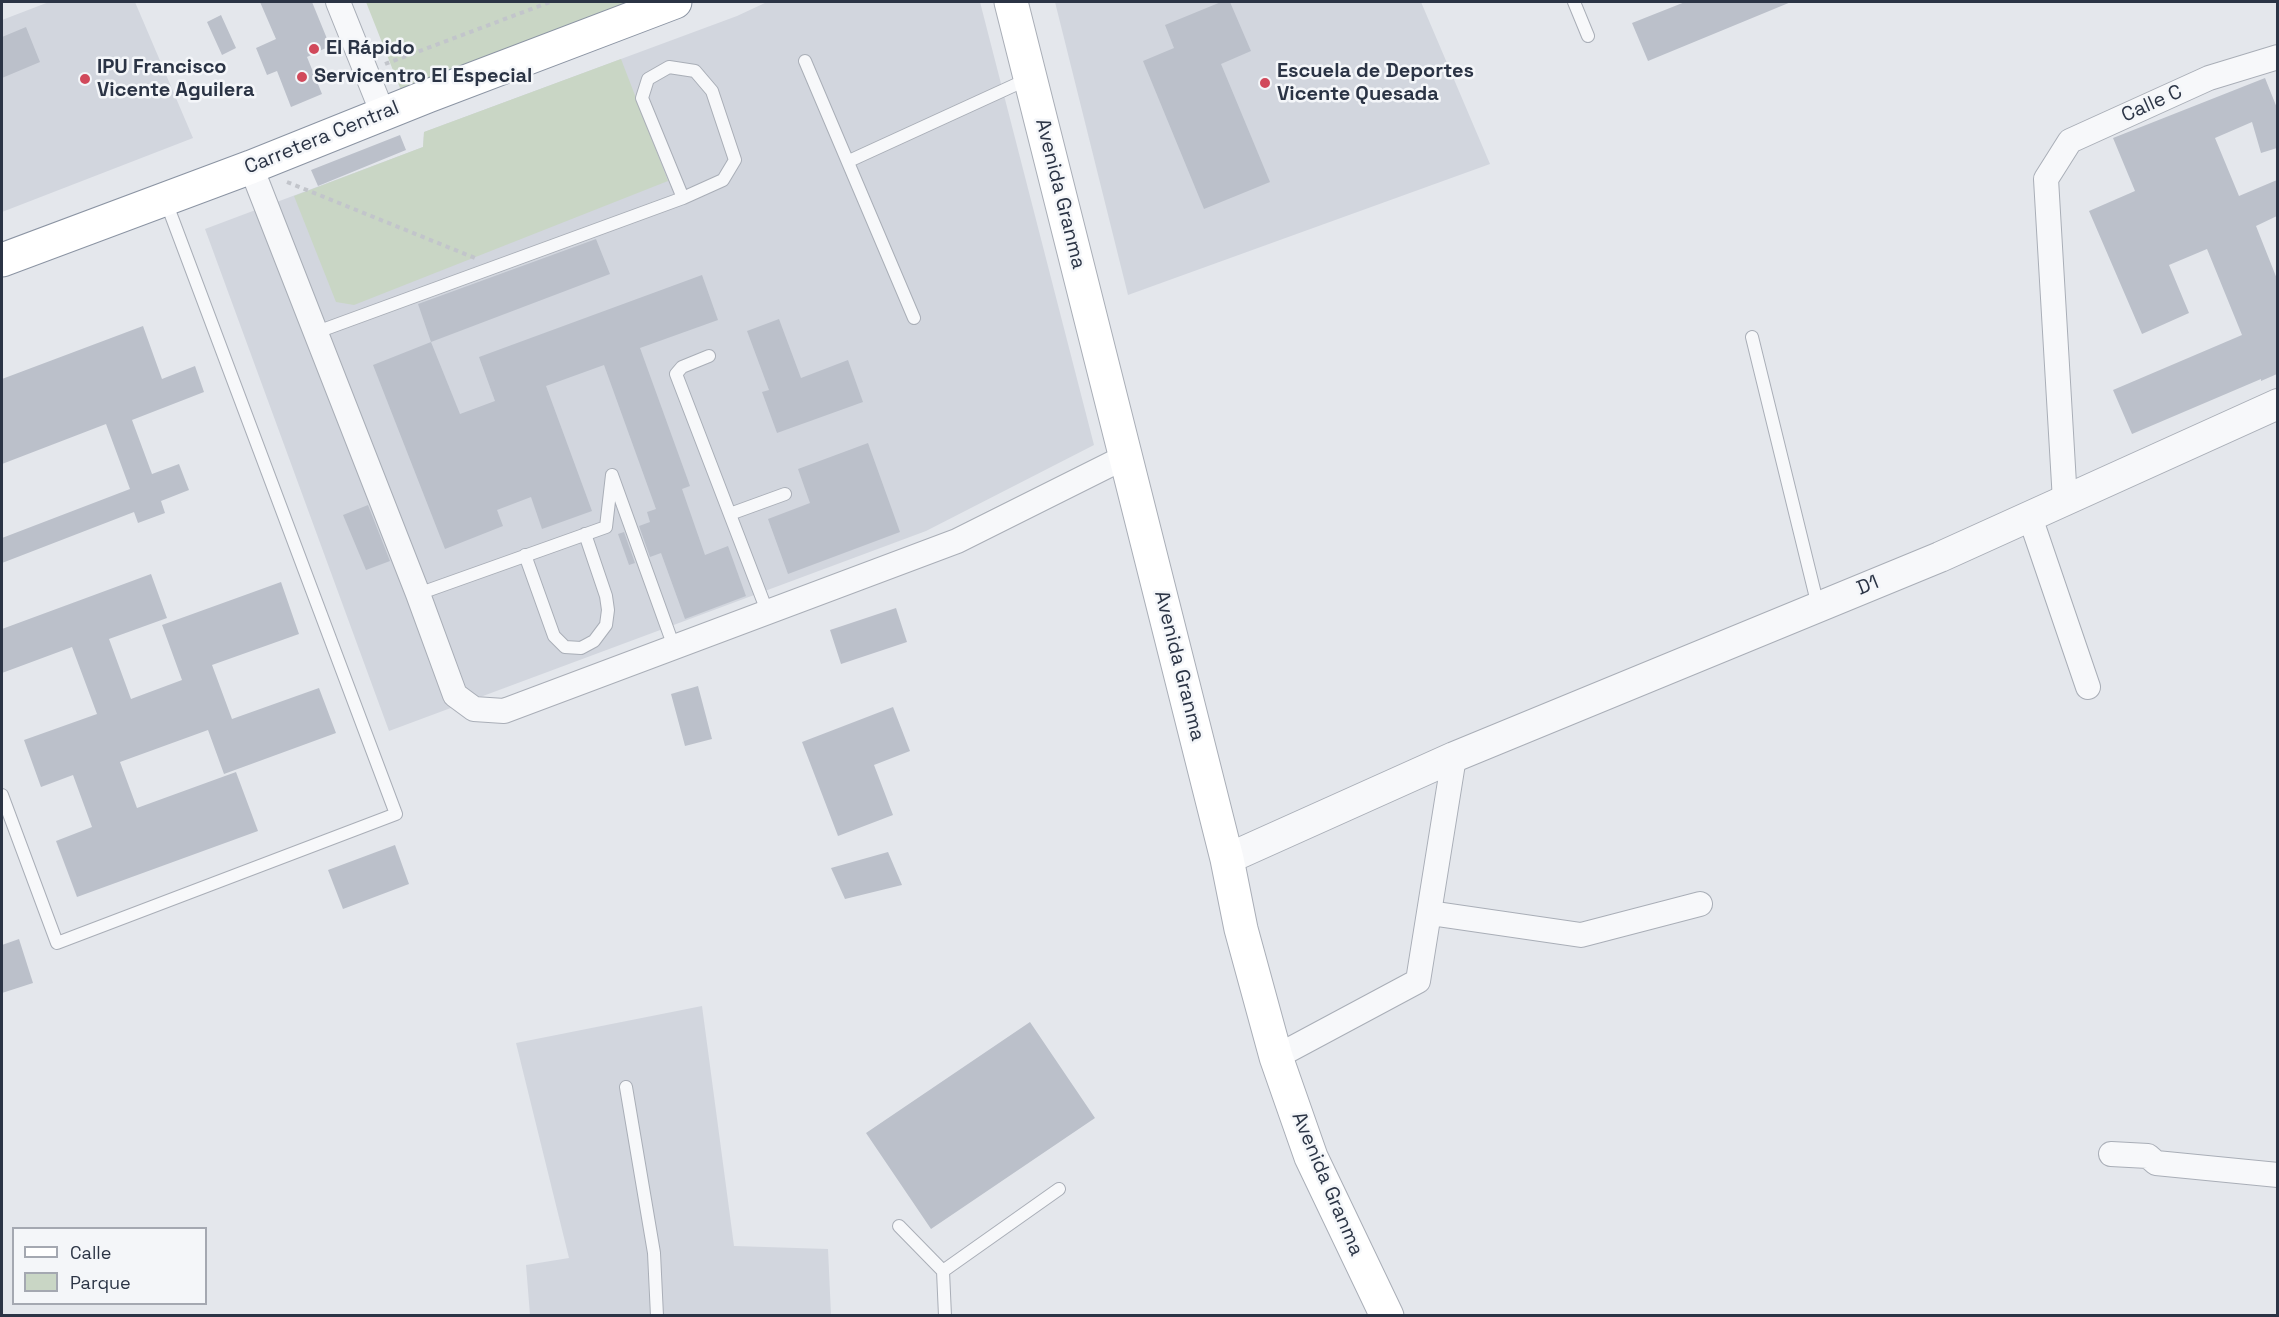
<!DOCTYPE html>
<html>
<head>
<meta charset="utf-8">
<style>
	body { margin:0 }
	#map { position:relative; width:2279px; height:1317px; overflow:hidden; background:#e4e7ec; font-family:"Space Grotesk",sans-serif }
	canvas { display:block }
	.frame { position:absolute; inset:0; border:3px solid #2b3445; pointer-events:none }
	.legend { position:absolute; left:12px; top:1227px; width:195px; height:78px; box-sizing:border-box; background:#f4f6f9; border:2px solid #a4a8b1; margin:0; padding:8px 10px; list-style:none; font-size:18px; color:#2b3445 }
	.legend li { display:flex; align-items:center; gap:12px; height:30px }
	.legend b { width:30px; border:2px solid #a4a8b1 }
</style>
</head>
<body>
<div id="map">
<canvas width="2279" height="1317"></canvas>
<div class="frame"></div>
<ul class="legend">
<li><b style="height:8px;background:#fff"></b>Calle</li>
<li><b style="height:16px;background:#c9d6c5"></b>Parque</li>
</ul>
</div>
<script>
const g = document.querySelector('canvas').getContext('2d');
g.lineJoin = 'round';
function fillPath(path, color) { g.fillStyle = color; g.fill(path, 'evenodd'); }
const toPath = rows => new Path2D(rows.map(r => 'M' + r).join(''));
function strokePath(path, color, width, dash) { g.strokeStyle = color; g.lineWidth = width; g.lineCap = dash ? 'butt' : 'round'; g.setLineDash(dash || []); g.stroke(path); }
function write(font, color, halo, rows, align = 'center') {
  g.font = font + ' "Space Grotesk",sans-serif'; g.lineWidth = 5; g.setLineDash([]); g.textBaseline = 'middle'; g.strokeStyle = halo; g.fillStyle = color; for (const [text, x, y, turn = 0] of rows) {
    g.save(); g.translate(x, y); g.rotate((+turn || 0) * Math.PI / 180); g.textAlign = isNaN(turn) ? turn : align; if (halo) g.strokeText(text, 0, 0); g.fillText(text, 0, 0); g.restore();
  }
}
const built = toPath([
	[49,2,135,2,193,138,2,212,2,20],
	[767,2,980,2,1094,445,926,531,389,731,205,229,423,147,424,132,737,16],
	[1055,2,1421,2,1490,164,1128,295],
	[702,1006,734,1246,828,1249,831,1315,530,1315,526,1265,569,1258,516,1043]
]);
const green = toPath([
	[366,2,630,2,402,93],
	[621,59,668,181,354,305,336,302,294,196,423,147,424,132]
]);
const building = toPath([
	[260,2,312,2,330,46,307,57,322,94,291,107,277,71,267,75,256,48,276,39],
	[1221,2,1230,2,1251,51,1221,64,1270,182,1204,209,1143,61,1174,48,1165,25],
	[1685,2,1791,2,1648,61,1632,23],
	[221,15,236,48,222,55,207,22],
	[26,27,40,62,2,78,2,37],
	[2265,78,2277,108,2277,148,2261,153,2252,122,2215,138,2239,196,2277,180,2277,216,2256,226,2277,279,2277,374,2261,381,2261,379,2132,434,2113,390,2242,335,2207,249,2169,265,2189,313,2142,334,2089,211,2135,191,2113,138],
	[400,135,406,150,318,186,311,170],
	[596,239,610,274,431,342,418,304],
	[702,275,718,320,640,348,690,486,682,489,705,555,728,546,746,596,685,619,661,553,650,557,639,526,650,522,647,512,656,509,604,365,546,386,592,511,542,529,531,497,497,510,503,526,445,549,373,365,431,342,460,414,495,401,479,357],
	[779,319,801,378,848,360,863,402,777,433,762,392,769,390,747,331],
	[143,326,162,379,195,366,204,392,132,420,152,474,179,464,189,490,161,501,165,513,138,523,134,512,2,563,2,538,130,489,106,424,2,464,2,379],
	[868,443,900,532,788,574,768,519,810,503,798,469],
	[368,505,390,561,366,570,343,515],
	[624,532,635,563,629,565,618,534],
	[151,574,167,618,109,639,131,699,182,680,162,625,281,582,299,634,212,665,232,719,319,688,336,733,224,774,208,730,120,762,137,808,236,772,258,831,77,897,56,841,92,827,73,775,41,787,24,740,97,714,72,647,2,673,2,629],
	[896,608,907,642,841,664,830,630],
	[698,686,712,739,685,746,671,694],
	[893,707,910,751,874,765,893,815,838,836,802,742],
	[395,845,409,884,343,909,328,870],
	[888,852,902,885,845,899,831,868],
	[19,939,33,983,2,993,2,945],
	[1030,1022,1095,1118,931,1229,866,1133]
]);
const path = toPath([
	[385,64,550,2],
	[287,182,475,258]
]);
const service = toPath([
	[1574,2,1588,36],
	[805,61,914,318],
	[849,161,1028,79],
	[317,332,683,198,723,180,735,160,712,91,695,71,669,67,648,79,642,98,683,198],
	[1752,337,1818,606],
	[709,356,682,367,676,374,767,611],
	[730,514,785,494],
	[525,555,554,636,565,647,581,648,594,641,606,625,608,610,606,596,585,534],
	[418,594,606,527,612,475,674,647],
	[2,795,57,943,396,814,165,199],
	[626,1087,654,1253,657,1316],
	[899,1226,943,1271,945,1316],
	[943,1271,1059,1189]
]);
const minor = toPath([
	[338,2,383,114],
	[251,167,418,594,455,695,474,709,504,711,957,541,1127,456],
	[2065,501,2046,179,2070,141,2209,78,2278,57],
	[2030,517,2088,687],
	[1430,913,1581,935,1700,904],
	[1276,1057,1418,981,1454,757],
	[2111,1154,2148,1156,2156,1163,2278,1175]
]);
const tertiary = toPath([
	[1227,859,1454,757,1940,557,2278,404]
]);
const secondary = toPath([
	[1011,2,1227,859,1241,929,1276,1057,1311,1157,1387,1316]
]);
const trunk = toPath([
	[2,260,251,167,428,96,675,2]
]);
const markers = [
	[314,49,6,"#d1495b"],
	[302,77,6,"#d1495b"],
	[85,79,6,"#d1495b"],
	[1265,83,6,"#d1495b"]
];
const poiNames = [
	["El Rápido",326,49],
	["IPU Francisco",97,68],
	["Vicente Aguilera",97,91],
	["Escuela de Deportes",1277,72],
	["Vicente Quesada",1277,95],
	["Servicentro El Especial",314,77]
];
const streetNames = [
	["Calle C",2152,104,-24],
	["Carretera Central",322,138,-22],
	["Avenida Granma",1060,194,76],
	["D1",1868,586,-22],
	["Avenida Granma",1179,666,76],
	["Avenida Granma",1327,1184,67]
];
fillPath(built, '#d2d6de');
fillPath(green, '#c9d6c5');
fillPath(building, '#bbc0ca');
strokePath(service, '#a9aeb7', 14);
strokePath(minor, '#a9aeb7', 26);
strokePath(tertiary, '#a9aeb7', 32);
strokePath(secondary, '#a9aeb7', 35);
strokePath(trunk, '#8b94a3', 35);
strokePath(path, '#c2c5cb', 4, [4.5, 4.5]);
strokePath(service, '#f7f8fa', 12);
strokePath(minor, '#f7f8fa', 24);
strokePath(tertiary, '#f7f8fa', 30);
strokePath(secondary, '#fff', 33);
strokePath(trunk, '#fff', 33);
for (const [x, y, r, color] of markers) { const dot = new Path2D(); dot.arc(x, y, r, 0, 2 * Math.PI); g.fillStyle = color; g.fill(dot); strokePath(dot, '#f4f6f9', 2); }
write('bold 20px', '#2b3445', '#f4f6f9', poiNames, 'left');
write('20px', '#2b3445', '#f4f6f9', streetNames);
</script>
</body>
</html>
